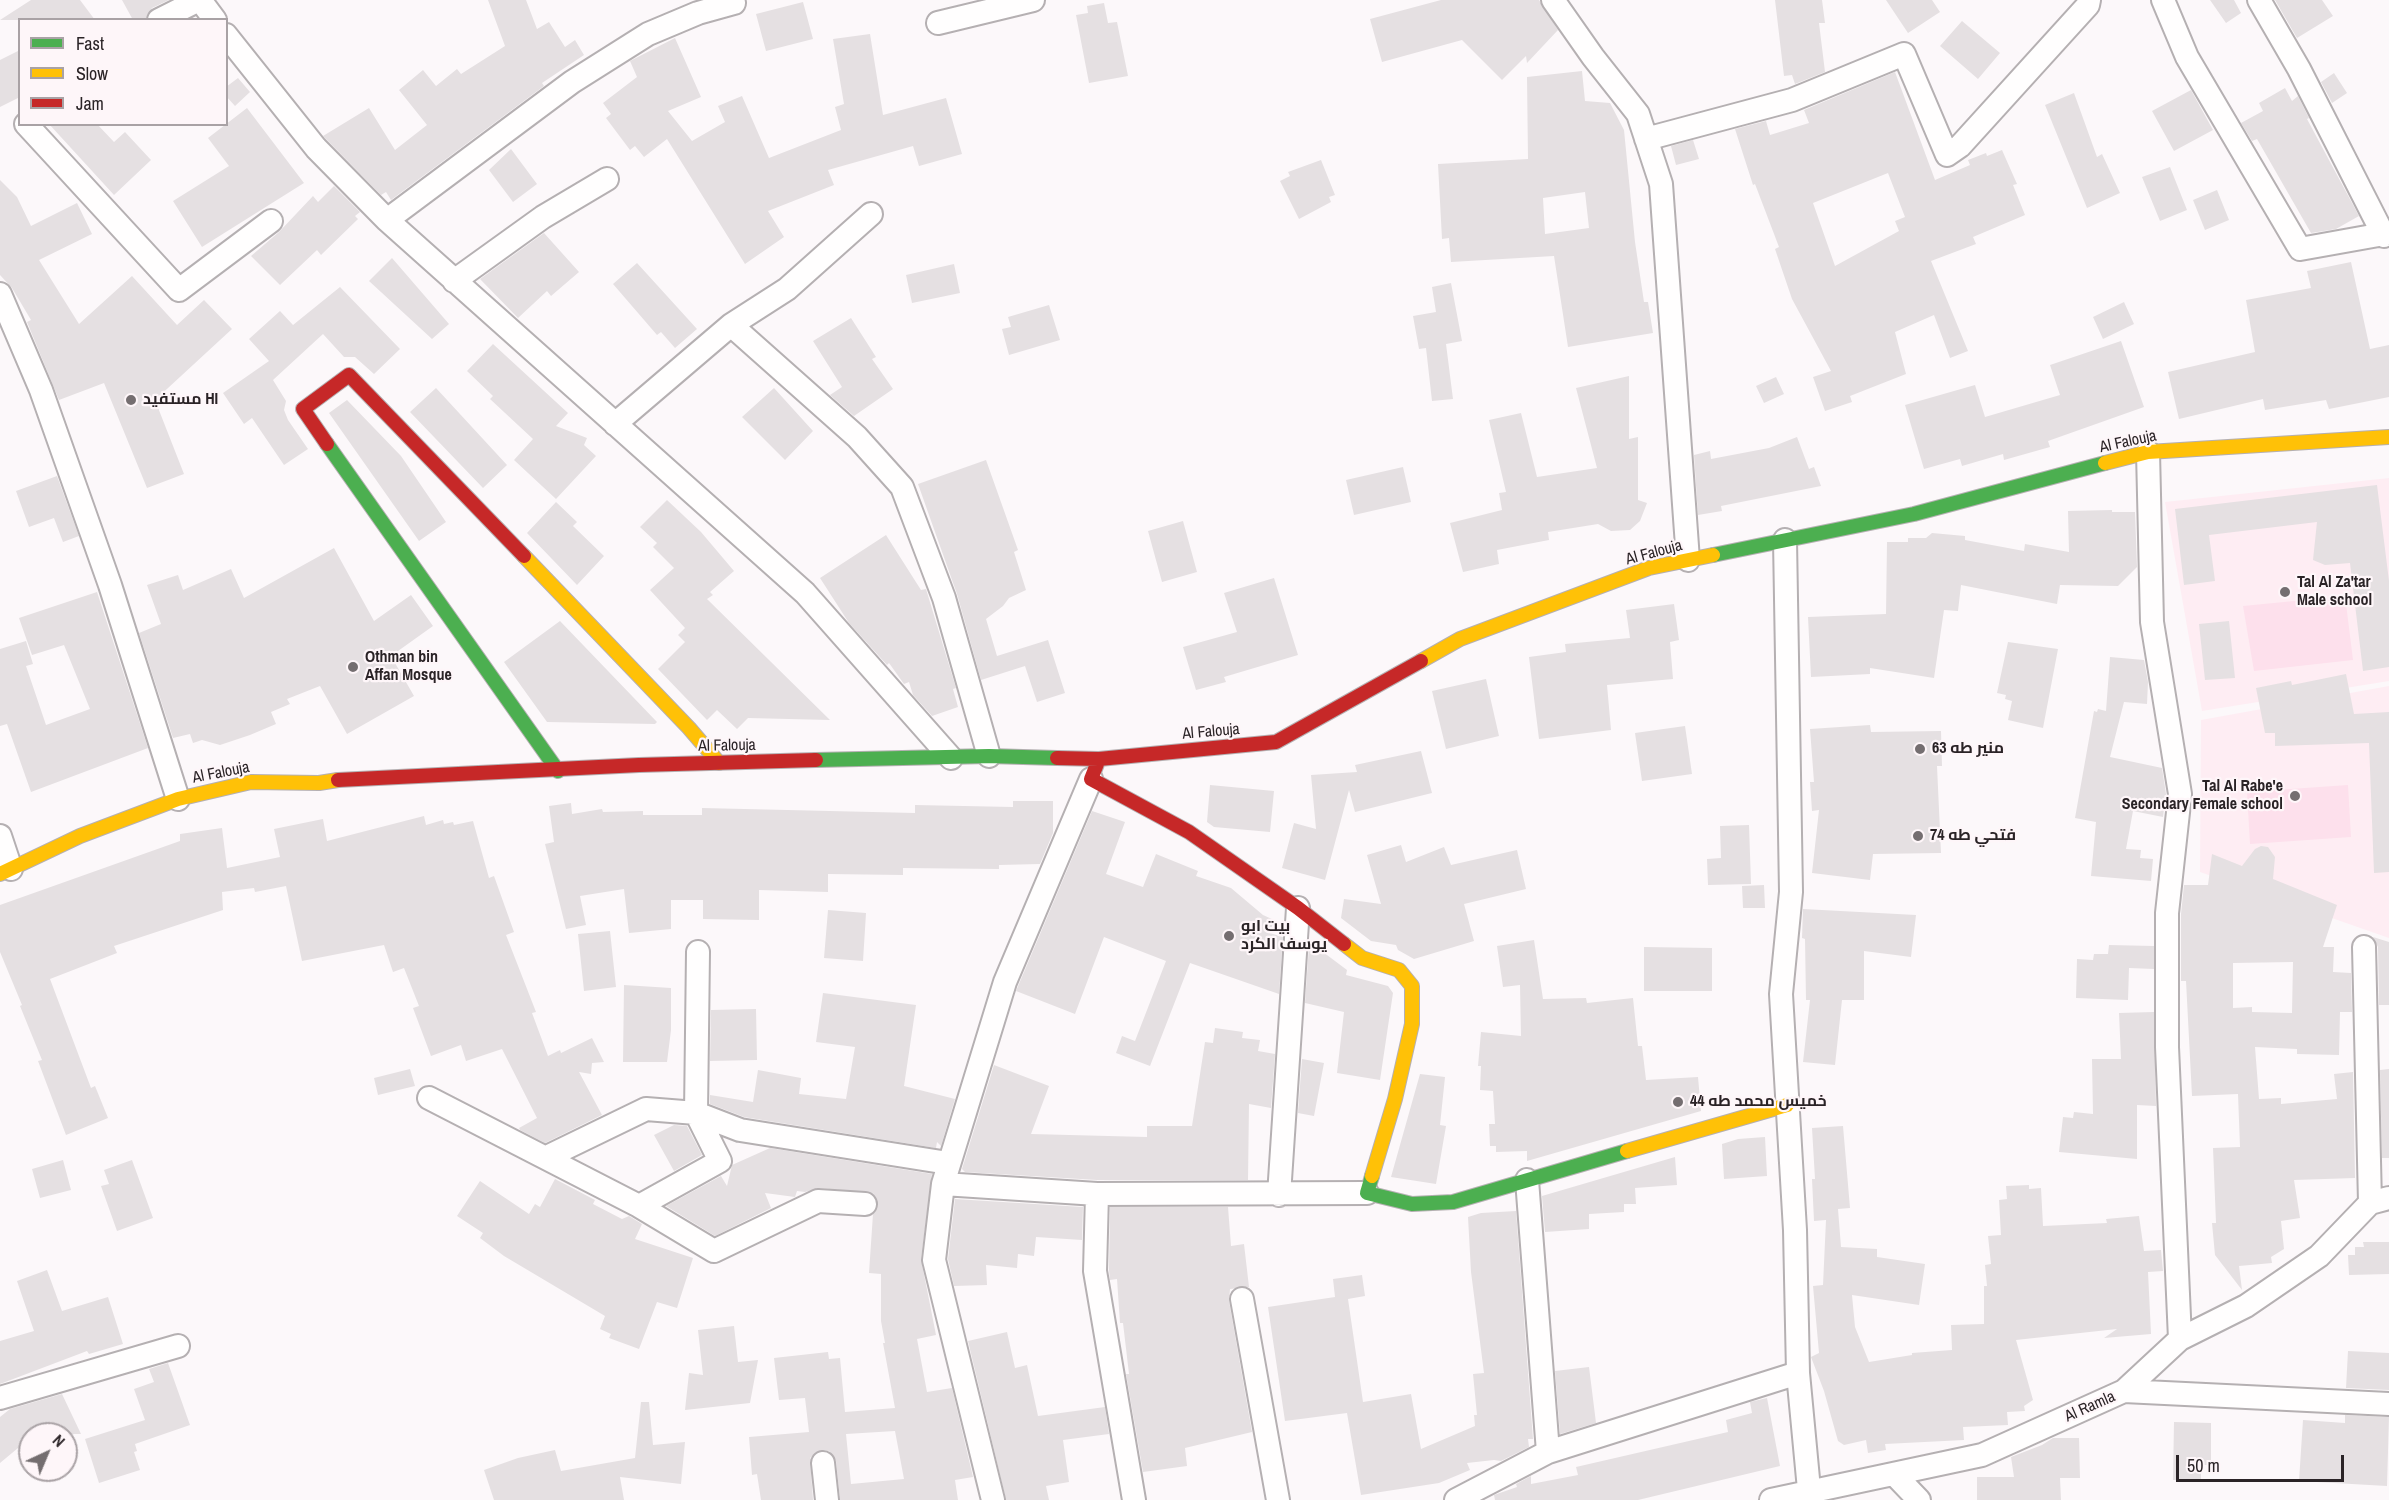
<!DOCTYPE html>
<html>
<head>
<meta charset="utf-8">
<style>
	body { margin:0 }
	#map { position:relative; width:2389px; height:1500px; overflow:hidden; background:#fcf8fa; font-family:"Archivo Narrow",sans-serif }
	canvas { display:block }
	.legend { position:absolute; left:18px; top:18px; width:210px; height:108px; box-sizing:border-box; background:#fef6f9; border:2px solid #a9a2a5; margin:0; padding:8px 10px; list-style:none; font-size:18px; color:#2a2326 }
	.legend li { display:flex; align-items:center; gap:12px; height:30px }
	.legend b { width:30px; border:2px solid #a9a2a5 }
	.north { position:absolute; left:18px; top:1422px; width:60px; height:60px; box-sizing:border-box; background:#fef6f9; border:2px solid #a9a2a5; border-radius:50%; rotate:44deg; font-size:16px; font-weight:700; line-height:24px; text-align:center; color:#2a2326 }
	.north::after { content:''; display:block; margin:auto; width:21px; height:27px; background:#746e70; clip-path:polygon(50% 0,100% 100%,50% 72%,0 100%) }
	.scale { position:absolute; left:2176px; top:1455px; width:168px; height:27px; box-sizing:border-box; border:3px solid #2a2326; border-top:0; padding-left:8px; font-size:18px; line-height:21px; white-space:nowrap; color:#2a2326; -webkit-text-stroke:4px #fef6f9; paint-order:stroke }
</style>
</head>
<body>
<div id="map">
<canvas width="2389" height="1500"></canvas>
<ul class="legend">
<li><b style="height:8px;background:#4caf50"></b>Fast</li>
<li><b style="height:8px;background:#ffc107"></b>Slow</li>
<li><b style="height:8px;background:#c62828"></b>Jam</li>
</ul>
<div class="north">N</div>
<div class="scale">50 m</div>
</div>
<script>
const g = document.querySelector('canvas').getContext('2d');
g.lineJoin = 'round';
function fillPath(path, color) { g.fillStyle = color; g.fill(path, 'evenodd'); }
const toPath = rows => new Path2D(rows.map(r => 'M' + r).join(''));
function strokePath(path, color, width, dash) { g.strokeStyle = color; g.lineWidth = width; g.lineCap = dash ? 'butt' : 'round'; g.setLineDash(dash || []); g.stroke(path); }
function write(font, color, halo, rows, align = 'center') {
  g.font = font + ' "Archivo Narrow",Cairo,sans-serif'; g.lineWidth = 4.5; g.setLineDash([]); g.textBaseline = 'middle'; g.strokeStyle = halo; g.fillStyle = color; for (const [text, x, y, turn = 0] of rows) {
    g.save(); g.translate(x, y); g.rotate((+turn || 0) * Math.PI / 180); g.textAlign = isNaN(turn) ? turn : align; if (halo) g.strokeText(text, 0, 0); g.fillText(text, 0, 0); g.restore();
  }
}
const built = toPath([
	[2389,478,2389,681,2202,711,2165,502],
	[2389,686,2389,938,2200,872,2201,720]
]);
const green = toPath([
	[2345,596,2353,660,2254,671,2243,606],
	[2348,785,2351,837,2250,844,2247,792]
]);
const building = toPath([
	[31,0,80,0,95,20,0,20],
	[122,0,169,0,152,8,145,20,133,20],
	[488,0,526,0,537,29,549,22,565,47,575,40,584,55,542,83,544,86,391,200,386,192,381,195,323,136,369,108,395,150,427,125,399,90,423,70,436,86,457,69,461,74,505,46],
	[1441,0,1539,0,1558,30,1527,63,1526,56,1502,80,1462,40,1382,62,1370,19],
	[1775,0,1822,0,1825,23,1819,23,1825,72,1795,84,1792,75,1784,76],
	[1886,0,1932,0,1940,12,1908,33],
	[2210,0,2234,0,2241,13,2226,23],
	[2275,0,2322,0,2333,16,2297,38],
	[803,2,813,39,766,51,756,14],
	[1104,3,1108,23,1117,22,1128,76,1089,83,1076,15,1088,13,1087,6],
	[1962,21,2000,53,1978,79,1940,46],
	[870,34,883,115,946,98,962,154,919,166,913,146,828,170,834,185,768,211,784,237,745,264,667,139,644,157,635,146,630,150,606,118,611,114,603,103,637,77,630,61,675,38,701,97,668,111,692,141,725,122,718,106,742,96,769,158,841,130,835,107,844,104,833,39],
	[20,50,20,97,0,107,0,60],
	[1582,71,1585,101,1610,103,1624,130,1635,242,1644,302,1648,302,1653,333,1568,347,1554,256,1451,262,1449,238,1442,239,1438,164,1528,159,1527,77],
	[1585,192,1589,228,1545,234,1543,198],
	[1895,72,1935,180,1970,165,1968,160,1986,153,1987,156,2002,150,2017,184,2013,185,2025,215,1973,237,1976,244,1931,261,1968,351,1950,358,1934,315,1895,332,1906,374,1850,396,1852,402,1825,411,1813,377,1831,371,1792,299,1775,249,1779,247,1755,184,1753,185,1735,129,1766,121,1770,135,1809,123,1804,110],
	[1888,173,1905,217,1895,221,1899,231,1835,266,1813,203],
	[2334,73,2347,93,2332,103,2321,82],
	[238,78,250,92,235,106,226,96,226,87],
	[2285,88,2292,101,2298,96,2309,118,2307,119,2359,216,2336,229,2311,233,2257,139,2252,141,2241,123,2263,111,2259,103],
	[2191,90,2213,130,2174,151,2152,111],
	[2074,93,2097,157,2102,154,2120,193,2087,208,2045,105],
	[247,108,304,183,202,247,173,201,229,166,208,138],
	[49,124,97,124,114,142,125,132,151,160,114,195],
	[1693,140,1699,159,1676,165,1671,146],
	[511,149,537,184,513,202,489,170],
	[1321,160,1335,195,1329,197,1331,202,1299,219,1280,181,1290,176,1288,172],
	[2170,167,2187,210,2160,221,2142,177],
	[0,180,17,197,31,226,77,203,92,234,39,260,79,324,132,276,177,325,204,300,232,329,155,400,184,474,147,488,104,383,59,400,27,322,31,320,12,288,0,275],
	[334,186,360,212,355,216,358,219,321,255,317,250,280,285,251,256,279,232,313,196,318,202],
	[2217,190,2229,220,2205,230,2193,200],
	[544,233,579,272,551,296,547,291,518,318,480,279],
	[392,258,449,324,432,339,369,281],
	[2351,262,2370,349,2389,345,2389,397,2329,409,2326,400,2265,410,2263,399,2179,419,2168,372,2255,352,2246,300,2311,288,2307,271],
	[637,263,697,329,675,348,661,332,657,335,613,284],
	[954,264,960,293,912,303,906,275],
	[1451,283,1462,341,1446,344,1453,399,1432,401,1426,348,1419,349,1413,316,1436,312,1432,287],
	[340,287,400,349,374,374,355,357,344,357,323,334,273,380,286,401,284,410,288,420,308,449,284,465,252,418,244,424,223,393,269,361,249,339,280,311,293,325],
	[2124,302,2134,324,2103,339,2093,317],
	[1049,305,1060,340,1009,355,1002,329,1011,327,1008,317],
	[851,318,876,357,872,359,893,389,854,416,830,395,842,387,813,341],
	[2121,341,2144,407,2048,441,2050,447,2004,460,2003,454,1962,466,1960,459,1924,469,1905,405,1975,385,1985,417,2060,395,2050,365],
	[493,344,568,413,556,426,587,438,584,445,596,456,556,499,514,460,533,439,490,399,493,396,467,371],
	[1629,376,1629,439,1638,437,1638,500,1647,503,1640,521,1630,530,1611,531,1598,524,1548,532,1549,540,1497,550,1499,564,1463,572,1450,523,1502,510,1499,493,1506,492,1489,420,1521,413,1537,477,1597,468,1576,388],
	[1776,377,1784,394,1764,403,1756,386],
	[436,388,507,465,483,488,410,412],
	[774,388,813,431,785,460,742,417],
	[347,400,401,456,446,522,419,541,329,413],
	[1797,437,1809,469,1814,467,1821,486,1721,506,1722,511,1698,515,1694,455,1710,451,1711,459,1769,448],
	[986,460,1018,550,1014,552,1026,590,1009,598,1003,606,986,619,997,656,1048,640,1065,693,1037,702,1025,666,981,680,957,594,918,484],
	[1403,467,1411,502,1354,515,1346,480],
	[57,476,79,536,63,542,54,518,29,527,16,491],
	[2377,485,2389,581,2389,667,2363,671,2350,563,2325,565,2313,560,2317,522,2209,535,2215,581,2184,585,2175,509],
	[667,500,701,532,734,571,710,592,713,595,707,599,830,720,748,718,737,729,717,710,707,720,658,669,685,642,678,635,685,628,650,590,674,568,653,547,657,543,640,527],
	[556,502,577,522,573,526,604,556,577,585,527,533],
	[2112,510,2112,512,2135,512,2137,567,2118,586,2060,585,2057,604,1961,585,1958,611,1944,610,1934,678,1870,668,1870,674,1811,677,1808,617,1886,614,1887,542,1908,542,1908,538,1926,538,1932,533,1965,536,1965,540,2024,551,2025,544,2069,552,2068,511],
	[1183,521,1197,572,1162,582,1148,531],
	[886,535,921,590,926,589,956,688,953,689,958,707,932,716,913,695,909,682,904,684,889,663,887,665,849,623,820,578],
	[334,548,374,621,411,595,433,626,391,656,414,696,347,734,320,686,287,699,290,704,271,712,276,724,250,735,220,745,202,740,193,743,190,734,173,738,139,633,161,624,147,585,178,575,183,590,231,569,244,598],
	[1274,578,1298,655,1224,677,1226,682,1196,690,1183,647,1237,632,1224,593],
	[97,592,148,748,31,792,7,724,0,726,0,649,26,641,33,664,26,666,46,725,90,709,64,645,32,655,19,618],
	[1674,604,1679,640,1670,642,1673,679,1607,685,1611,730,1539,739,1529,657,1566,652,1565,644,1630,638,1626,610],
	[560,621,657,722,655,724,547,722,504,662],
	[2229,621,2235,678,2205,680,2199,624],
	[2008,642,2058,649,2043,728,2008,720,2012,701,2005,699,2006,695,1997,693],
	[2110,657,2144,660,2148,682,2147,704,2124,702,2110,757,2162,768,2166,794,2163,817,2133,811,2126,849,2141,850,2140,858,2153,859,2151,881,2091,876,2096,822,2075,818,2094,711,2097,712,2098,709,2106,711],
	[2346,674,2354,714,2389,712,2389,872,2374,873,2369,743,2275,746,2275,733,2265,733,2256,688,2291,681,2292,685],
	[1486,679,1499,736,1446,749,1432,691],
	[1870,725,1871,732,1941,731,1942,766,1937,766,1941,853,1873,854,1870,880,1812,873,1819,810,1812,811,1810,782,1814,782,1810,729],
	[1685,726,1692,774,1642,781,1635,733],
	[1421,751,1432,793,1355,812,1349,790,1325,880,1282,868,1294,823,1316,829,1311,775,1357,772,1355,765],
	[1210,785,1274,791,1270,832,1214,827,1207,822],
	[1013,801,1053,801,1053,833,1040,864,999,865,999,869,903,868,903,875,828,874,828,892,759,890,759,920,703,919,703,900,671,900,671,929,629,933,624,889,580,896,586,925,566,929,545,844,554,842,549,806,571,803,572,814,602,809,603,812,643,811,643,815,702,815,702,808,915,813,915,805,1013,807],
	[1092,811,1125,822,1106,874,1143,887,1156,854,1198,871,1196,876,1231,888,1263,915,1274,920,1270,933,1283,937,1279,994,1190,963,1150,1066,1116,1053,1122,1036,1135,1041,1166,961,1104,937,1075,1014,1016,991],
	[424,816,426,825,443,820,444,824,453,822,454,825,473,821,489,878,494,876,514,932,506,935,536,1012,532,1013,548,1056,560,1050,561,1053,592,1038,604,1062,592,1063,591,1074,579,1072,602,1115,545,1143,520,1130,519,1128,537,1118,502,1049,466,1061,461,1045,431,1056,413,1008,419,1006,404,968,393,972,384,945,302,961,286,886,255,892,254,888,222,892,223,910,114,946,117,953,50,979,91,1088,95,1086,108,1118,66,1135,38,1061,42,1060,20,1006,22,1005,0,952,0,905,180,841,180,834,222,828,227,868,280,857,274,829,323,819,327,841],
	[1749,825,1751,884,1708,885,1707,859,1721,858,1720,826],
	[1401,845,1406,862,1444,847,1451,865,1517,850,1526,889,1464,904,1474,941,1414,959,1398,950,1396,945,1371,941,1341,918,1344,899,1381,904,1367,855],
	[2261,846,2268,847,2275,857,2273,879,2337,905,2323,947,2334,947,2333,972,2351,973,2352,1012,2340,1012,2339,1055,2297,1054,2297,1049,2255,1047,2259,1099,2281,1098,2281,1104,2337,1099,2334,1074,2353,1072,2355,1178,2294,1180,2300,1218,2281,1221,2284,1249,2271,1257,2272,1263,2239,1266,2242,1290,2215,1255,2212,1223,2216,1223,2213,1148,2240,1147,2238,1094,2192,1096,2186,981,2181,981,2181,914,2184,885,2208,885,2212,854,2242,866,2255,849],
	[2293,962,2292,1013,2252,1012,2252,1007,2233,1008,2233,963],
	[1764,885,1765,908,1743,908,1742,886],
	[1803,909,1916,915,1911,957,1864,951,1864,1000,1842,1000,1835,1065,1803,1062,1810,1000,1806,1000,1805,939,1802,938],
	[828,910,866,913,863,961,824,958],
	[610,931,616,987,584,991,578,934],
	[2373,937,2389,942,2389,1005,2379,1005,2378,947],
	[1534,940,1543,999,1586,998,1587,1003,1633,998,1638,1046,1642,1046,1646,1080,1698,1077,1701,1111,1527,1161,1527,1151,1496,1152,1496,1146,1490,1146,1489,1124,1495,1124,1493,1091,1480,1090,1481,1066,1478,1066,1481,1032,1521,1036,1520,985,1503,987,1497,946],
	[2109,945,2154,946,2154,969,2129,968,2128,1000,2076,998,2077,959,2093,960,2094,954,2108,954],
	[1309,946,1319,949,1347,970,1346,975,1388,986,1393,993,1380,1080,1337,1073,1344,1012,1305,1003],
	[1644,947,1712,948,1712,991,1644,991],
	[624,985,671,988,671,1030,667,1062,623,1062],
	[823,993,916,1005,904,1086,955,1099,941,1146,937,1142,936,1148,744,1117,710,1104,710,1095,753,1102,758,1070,801,1078,799,1094,846,1099,855,1047,816,1042],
	[756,1009,757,1060,710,1061,711,1010],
	[2154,1012,2156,1106,2137,1105,2137,1159,2059,1152,2063,1117,2073,1118,2074,1112,2093,1114,2092,1059,2121,1059,2119,1013],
	[1215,1028,1243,1032,1242,1038,1260,1040,1258,1051,1275,1054,1271,1108,1249,1104,1248,1180,1097,1180,965,1172,962,1169,994,1065,1049,1086,1031,1134,1147,1137,1147,1126,1192,1126,1205,1042,1213,1043],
	[1302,1059,1324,1063,1314,1116,1298,1113],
	[410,1069,415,1086,378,1095,374,1078],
	[2389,1069,2389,1158,2382,1158,2380,1070],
	[1420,1074,1445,1077,1440,1125,1446,1126,1436,1184,1391,1177],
	[674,1125,687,1126,702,1155,674,1171,654,1135],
	[1843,1126,1850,1208,1838,1209,1841,1247,1877,1249,1877,1257,1925,1264,1919,1305,1852,1295,1855,1327,1869,1362,1912,1355,1912,1353,1952,1350,1951,1325,1984,1324,1984,1286,1987,1286,1985,1265,1991,1264,1988,1236,2001,1235,1999,1200,2007,1199,2006,1186,2029,1185,2029,1189,2041,1188,2043,1226,2107,1223,2106,1219,2139,1216,2144,1251,2161,1250,2163,1271,2148,1272,2151,1334,2104,1338,2117,1329,2016,1340,2033,1400,2024,1406,2025,1411,2007,1412,2008,1425,1963,1427,1964,1440,1885,1444,1886,1450,1868,1453,1866,1440,1844,1445,1838,1441,1824,1391,1811,1357,1819,1353,1813,1286,1823,1285,1826,1220,1814,1221,1812,1179,1815,1179,1812,1128],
	[1765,1137,1767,1176,1724,1179,1722,1144,1738,1139],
	[770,1148,932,1174,921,1259,936,1335,917,1339,927,1392,952,1388,973,1477,955,1480,958,1500,840,1500,836,1461,829,1451,822,1450,810,1458,813,1500,761,1500,757,1474,752,1475,749,1437,809,1432,805,1398,779,1400,774,1358,828,1352,829,1359,840,1358,845,1412,895,1408,883,1343,885,1343,881,1321,881,1274,869,1273,873,1214,878,1204,873,1193,819,1188,805,1192,797,1191,795,1197,765,1193,771,1208,715,1236,666,1206,721,1176,727,1186,732,1165],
	[895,1431,904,1479,851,1484,846,1434],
	[1675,1157,1677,1185,1635,1188,1636,1204,1624,1204,1624,1212,1589,1214,1589,1229,1545,1232,1542,1196],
	[63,1160,71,1190,40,1198,32,1169],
	[132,1160,153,1218,117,1231,101,1186,109,1184,104,1170],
	[555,1179,595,1200,593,1204,622,1219,629,1216,642,1224,635,1239,693,1258,677,1308,657,1302,639,1349,609,1338,611,1334,600,1329,605,1316,504,1256,480,1238,483,1233,457,1216,480,1181,529,1214,535,1204,540,1207],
	[955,1199,1083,1207,1082,1240,1036,1237,1034,1256,1018,1254,1017,1268,986,1265,987,1285,954,1286,948,1259],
	[1110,1207,1228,1207,1231,1246,1244,1244,1249,1287,1230,1289,1229,1301,1252,1432,1185,1448,1187,1466,1143,1472,1126,1374,1129,1374,1123,1323,1120,1323,1117,1279,1110,1280,1109,1270],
	[1516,1211,1533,1439,1528,1439,1529,1447,1501,1461,1494,1460,1467,1463,1470,1470,1439,1483,1361,1495,1347,1413,1285,1421,1268,1307,1335,1297,1333,1279,1362,1275,1365,1296,1348,1299,1363,1402,1411,1394,1421,1449,1475,1426,1474,1415,1477,1415,1473,1374,1484,1373,1471,1272,1468,1217,1481,1213],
	[2363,1242,2389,1242,2389,1274,2349,1275,2348,1255,2355,1255,2355,1247,2364,1247],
	[47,1270,62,1311,108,1297,123,1344,89,1354,87,1351,0,1384,0,1341,34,1331,17,1281],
	[734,1326,738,1362,758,1360,750,1403,685,1410,689,1373,703,1375,698,1330],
	[1007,1332,1015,1368,1027,1365,1038,1416,1105,1407,1109,1434,1063,1440,1069,1482,1046,1486,1049,1500,1006,1500,968,1341],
	[2348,1351,2389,1353,2389,1390,2346,1388],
	[168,1363,190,1425,135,1444,137,1451,134,1452,140,1470,99,1483,85,1439,145,1420,134,1389,154,1382,149,1369],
	[1589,1367,1596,1423,1560,1434,1555,1371],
	[62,1394,81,1434,30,1434,30,1438,0,1463,0,1417,10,1409],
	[1767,1398,1780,1466,1638,1500,1495,1500,1494,1495,1517,1487,1516,1484,1531,1476,1531,1484,1578,1475,1576,1467,1728,1432,1726,1420,1752,1413,1750,1402],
	[641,1402,649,1402,653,1445,685,1442,681,1484,620,1477,624,1500,494,1500,484,1470,518,1458,555,1450,561,1471,635,1458],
	[2345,1415,2389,1417,2387,1486,2299,1481,2303,1420,2345,1423],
	[2174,1422,2211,1423,2211,1465,2201,1465,2201,1480,2173,1480],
	[2053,1438,2079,1438,2080,1478,2060,1478,2061,1500,1977,1500,1977,1477,2014,1477,2011,1457,2042,1445]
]);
const street = toPath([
	[200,0,215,20],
	[1553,0,1593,57,1638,114,1661,184,1688,560],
	[2163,0,2187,57,2300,249,2389,233],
	[2259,0,2299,69,2384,236],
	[159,20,199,0],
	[938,23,1033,0],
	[226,35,316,148,387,220,805,593,951,758],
	[26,124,179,290,271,221],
	[1646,139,1792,100,1904,54,1947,155,1960,146,2088,5,2089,0],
	[387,220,572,82,648,34,698,13,734,3,733,0],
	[454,281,543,217,607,179],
	[0,294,41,390,110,585,178,799],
	[731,325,857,437,902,487,944,598,989,756],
	[615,424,731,325,787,289,871,214],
	[2148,452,2152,622,2180,794,2167,913,2167,1047,2180,1339],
	[1785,540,1791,892,1781,994,1795,1230,1798,1373,1810,1500],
	[1091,779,1005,982,943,1184,1097,1194],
	[0,836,11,869],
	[2364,947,2370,1203],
	[698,952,696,1113,720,1161,639,1206,714,1251,818,1201,865,1204],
	[429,1098,639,1206],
	[547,1157,646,1109,696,1113,740,1130,948,1163],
	[1527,1180,1548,1452],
	[943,1184,934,1260,993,1500],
	[1279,1195,1298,908],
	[1242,1299,1278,1500],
	[2124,1391,2389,1404],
	[0,1398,178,1346],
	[823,1463,827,1500],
	[1894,1474,1919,1500],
	[1134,1500,1095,1271,1097,1194,1367,1193],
	[1456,1500,1548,1452,1798,1373],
	[1771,1500,1982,1455,2124,1391,2180,1339,2246,1306,2319,1256,2370,1203,2389,1198]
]);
const fast = toPath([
	[327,444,558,771],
	[1713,555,1914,514,2105,463],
	[816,760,989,756,1057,758],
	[1372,1176,1367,1193,1412,1204,1453,1202,1627,1151]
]);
const slow = toPath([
	[2105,463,2148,452,2389,437],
	[524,556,689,728,719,763],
	[1421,661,1460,639,1649,568,1713,555],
	[0,874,80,836,178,799,251,782,319,783,338,780],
	[1344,944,1362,958,1399,970,1412,986,1412,1024,1395,1099,1372,1176],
	[1627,1151,1787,1105]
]);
const jam = toPath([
	[327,444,303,409,349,375,524,556],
	[1057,758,1099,759,1276,742,1421,661],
	[1099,759,1091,779,1189,832,1298,908,1344,944],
	[338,780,639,765,816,760]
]);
const markers = [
	[131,400,6,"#746e70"],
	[2285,592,6,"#746e70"],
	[353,667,6,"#746e70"],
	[1920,749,6,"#746e70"],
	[2295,796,6,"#746e70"],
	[1918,836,6,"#746e70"],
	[1229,936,6,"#746e70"],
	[1678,1102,6,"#746e70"]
];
const poiNames = [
	["مستفيد HI",143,400],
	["Tal Al Za'tar",2297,583],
	["Male school",2297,601],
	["Othman bin",365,658],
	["Affan Mosque",365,676],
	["منير طه 63",1932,749],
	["Tal Al Rabe'e",2283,787,"right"],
	["Secondary Female school",2283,805,"right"],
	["فتحي طه 74",1930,836],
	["بيت ابو",1241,927],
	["يوسف الكرد",1241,945],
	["خميس محمد طه 44",1690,1102]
];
const streetNames = [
	["Al Falouja",2128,442,-12],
	["Al Falouja",1654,553,-15],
	["Al Falouja",1211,732,-5],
	["Al Falouja",727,746,-1],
	["Al Falouja",221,773,-11],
	["Al Ramla",2090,1407,-24]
];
fillPath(built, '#feedf3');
fillPath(green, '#fde0ec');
fillPath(building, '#e5e0e2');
strokePath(street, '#b5b0b2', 26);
strokePath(fast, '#b5b0b2', 16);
strokePath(slow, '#b5b0b2', 16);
strokePath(jam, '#b5b0b2', 16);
strokePath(street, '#fffefe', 22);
strokePath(fast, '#4caf50', 14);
strokePath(slow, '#ffc107', 14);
strokePath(jam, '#c62828', 14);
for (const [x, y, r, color] of markers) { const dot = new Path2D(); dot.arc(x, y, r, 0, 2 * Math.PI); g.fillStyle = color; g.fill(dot); strokePath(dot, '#fef6f9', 2); }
write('bold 16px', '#2a2326', '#fef6f9', poiNames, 'left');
write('16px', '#2a2326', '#fef6f9', streetNames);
</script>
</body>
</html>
